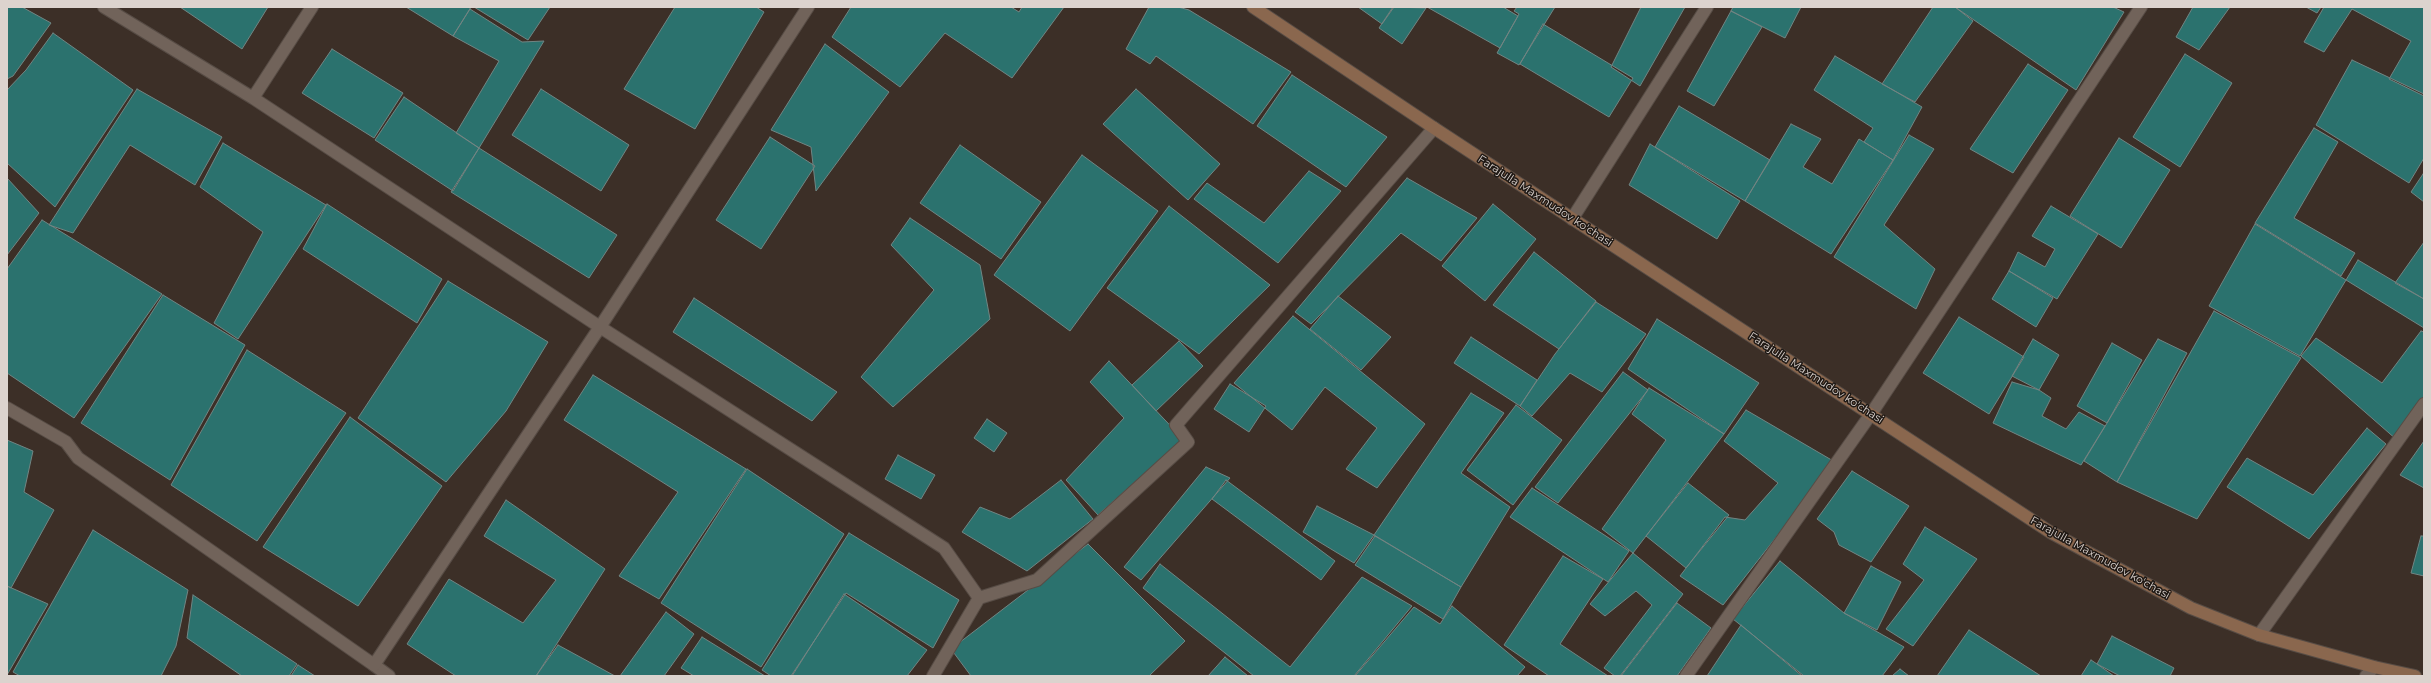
<!DOCTYPE html>
<html>
<head>
<meta charset="utf-8">
<style>
	body { margin:0 }
	#map { position:relative; width:2431px; height:683px; overflow:hidden; background:#3c2f27; font-family:Montserrat,sans-serif }
	canvas { display:block }
	.frame { position:absolute; inset:0; border:8px solid #dcd3ce; pointer-events:none }
</style>
</head>
<body>
<div id="map">
<canvas width="2431" height="683"></canvas>
<div class="frame"></div>
</div>
<script>
const g = document.querySelector('canvas').getContext('2d');
g.lineJoin = 'round';
function fillPath(path, color) { g.fillStyle = color; g.fill(path, 'evenodd'); }
const toPath = rows => new Path2D(rows.map(r => 'M' + r).join(''));
function strokePath(path, color, width, dash) { g.strokeStyle = color; g.lineWidth = width; g.lineCap = dash ? 'butt' : 'round'; g.setLineDash(dash || []); g.stroke(path); }
function write(font, color, halo, rows, align = 'center') {
  g.font = font + ' Montserrat,sans-serif'; g.lineWidth = 3; g.setLineDash([]); g.textBaseline = 'middle'; g.strokeStyle = halo; g.fillStyle = color; for (const [text, x, y, turn = 0] of rows) {
    g.save(); g.translate(x, y); g.rotate((+turn || 0) * Math.PI / 180); g.textAlign = isNaN(turn) ? turn : align; if (halo) g.strokeText(text, 0, 0); g.fillText(text, 0, 0); g.restore();
  }
}
const building = toPath([
	[7,7,22,7,51,23,13,76,7,79,7,7],
	[180,7,268,7,242,49,180,7],
	[406,7,471,7,453,36,406,7],
	[474,7,550,7,528,40,474,7],
	[675,7,756,7,764,12,695,129,624,89,675,7],
	[851,7,1011,7,1019,12,1022,7,1064,7,1012,78,945,33,900,87,832,37,851,7],
	[1149,7,1178,7,1189,10,1291,72,1253,124,1156,56,1150,64,1126,49,1149,7],
	[1358,7,1394,7,1382,24,1358,7],
	[1393,7,1426,8,1402,44,1379,28,1393,7],
	[1427,7,1503,7,1518,16,1500,48,1427,7],
	[1517,7,1555,7,1519,65,1497,53,1519,14,1514,11,1517,7],
	[1641,7,1685,7,1640,86,1611,67,1641,7],
	[1733,7,1801,7,1785,38,1731,11,1733,7],
	[1933,7,1955,7,1973,21,1915,102,1882,84,1933,7],
	[1955,7,2113,7,2124,12,2076,90,1955,7],
	[2193,7,2230,7,2199,50,2176,37,2193,7],
	[2306,7,2321,7,2317,13,2306,7],
	[2324,7,2424,7,2424,96,2389,79,2411,41,2352,9,2324,52,2304,42,2324,7],
	[470,9,522,42,544,41,479,148,456,133,499,61,453,36,470,9],
	[1731,11,1762,27,1714,106,1687,91,1731,11],
	[1543,24,1633,78,1609,117,1520,64,1543,24],
	[53,33,133,90,55,207,7,163,7,90,26,70,53,33],
	[825,44,889,92,816,191,811,147,771,130,825,44],
	[332,49,403,93,374,138,302,93,332,49],
	[2185,54,2232,83,2180,167,2133,137,2185,54],
	[1835,56,1922,107,1893,160,1864,142,1873,128,1814,90,1835,56],
	[2352,60,2424,94,2424,158,2409,183,2316,125,2352,60],
	[2028,64,2068,90,2013,173,1970,149,2028,64],
	[1292,75,1387,137,1346,187,1257,126,1292,75],
	[137,89,222,137,195,185,130,145,73,233,49,225,137,89],
	[541,89,629,145,601,191,512,135,541,89],
	[1136,89,1220,164,1188,200,1103,124,1136,89],
	[404,97,479,148,453,191,375,140,404,97],
	[1679,106,1770,160,1745,201,1655,147,1679,106],
	[1791,124,1821,139,1803,167,1832,184,1859,139,1893,160,1831,254,1745,201,1791,124],
	[2314,128,2338,142,2294,218,2355,253,2341,276,2255,223,2314,128],
	[1909,135,1934,149,1884,225,1935,269,1916,309,1834,257,1909,135],
	[770,137,815,166,761,249,716,220,770,137],
	[2119,138,2170,170,2121,248,2070,216,2119,138],
	[223,143,326,205,238,339,214,323,263,232,200,187,223,143],
	[1650,144,1740,201,1717,239,1629,185,1650,144],
	[960,145,1041,202,1001,259,920,203,960,145],
	[479,148,617,235,589,278,451,192,479,148],
	[1082,155,1158,211,1070,331,994,275,1082,155],
	[1309,171,1341,191,1278,263,1194,199,1207,183,1264,223,1309,171],
	[2423,174,2424,174,2424,202,2411,192,2423,174],
	[7,178,39,213,7,255,7,178],
	[1407,178,1477,218,1441,261,1401,233,1311,324,1295,312,1407,178],
	[327,204,442,279,417,323,303,249,327,204],
	[1493,204,1536,239,1485,301,1442,266,1493,204],
	[1169,206,1270,285,1199,354,1107,288,1169,206],
	[2051,206,2098,234,2057,299,2009,271,2018,252,2045,267,2055,249,2032,236,2051,206],
	[910,218,980,265,990,319,893,407,861,377,934,290,891,245,910,218],
	[42,220,162,294,74,418,7,373,7,269,42,220],
	[2255,224,2346,280,2300,356,2209,306,2255,224],
	[2424,242,2424,299,2395,283,2424,242],
	[1534,252,1596,301,1559,349,1493,305,1534,252],
	[2358,260,2424,299,2424,328,2346,280,2358,260],
	[2009,271,2053,298,2036,327,1992,299,2009,271],
	[448,281,548,342,506,411,446,482,358,418,448,281],
	[163,295,245,345,170,480,81,423,163,295],
	[1338,296,1391,337,1361,370,1310,329,1338,296],
	[694,298,837,392,812,421,673,332,694,298],
	[1596,302,1646,334,1602,392,1570,373,1532,416,1520,406,1555,354,1596,302],
	[2214,311,2301,358,2197,519,2117,482,2214,311],
	[1293,316,1425,424,1377,488,1346,469,1377,428,1325,387,1292,430,1234,383,1293,316],
	[1959,317,2024,357,1989,414,1923,373,1959,317],
	[1657,319,1759,383,1724,434,1628,369,1657,319],
	[2421,331,2424,332,2424,399,2397,440,2301,356,2316,338,2382,383,2421,331],
	[1471,337,1537,380,1520,406,1454,363,1471,337],
	[2033,339,2059,355,2039,390,2012,376,2033,339],
	[2158,339,2187,353,2117,482,2084,461,2158,339],
	[1179,341,1203,366,1156,411,1132,385,1179,341],
	[2112,343,2142,360,2107,423,2077,406,2112,343],
	[247,350,346,413,257,541,171,485,247,350],
	[1109,361,1183,439,1098,515,1066,480,1124,418,1090,382,1109,361],
	[1623,372,1648,390,1558,503,1535,487,1623,372],
	[593,375,746,469,659,599,619,576,678,492,564,420,593,375],
	[2012,382,2039,390,2051,398,2042,416,2066,429,2079,412,2105,426,2081,465,1993,423,2012,382],
	[1230,384,1266,406,1249,432,1214,409,1230,384],
	[1649,388,1724,434,1633,553,1602,529,1666,440,1632,414,1649,388],
	[1471,393,1504,413,1461,473,1510,507,1461,587,1374,535,1471,393],
	[1516,405,1562,440,1513,505,1467,470,1516,405],
	[1746,410,1835,462,1723,605,1680,576,1725,517,1745,520,1778,483,1724,441,1746,410],
	[350,417,442,486,358,606,263,547,350,417],
	[987,419,1007,433,994,452,974,438,987,419],
	[2367,428,2386,444,2309,539,2227,487,2247,458,2313,495,2367,428],
	[7,440,33,451,24,492,54,510,11,588,7,586,7,440],
	[2424,441,2424,488,2400,475,2424,441],
	[898,455,935,475,921,499,885,479,898,455],
	[1206,467,1230,478,1141,580,1124,567,1206,467],
	[747,469,844,534,761,667,661,603,747,469],
	[1852,471,1909,506,1871,562,1839,545,1834,532,1817,519,1852,471],
	[1061,480,1093,519,1027,571,962,532,980,507,1010,519,1061,480],
	[1226,480,1335,561,1321,580,1212,499,1226,480],
	[1688,483,1729,515,1686,568,1646,536,1688,483],
	[1532,488,1629,551,1608,582,1510,517,1532,488],
	[506,500,605,569,536,676,456,676,407,644,449,579,523,623,556,580,484,536,506,500],
	[1317,506,1374,535,1354,563,1303,532,1317,506],
	[1925,527,1977,559,1913,646,1886,629,1924,580,1903,564,1925,527],
	[93,530,188,590,176,646,161,676,20,676,13,672,93,530],
	[849,533,959,600,933,648,846,593,791,676,771,676,762,670,849,533],
	[1375,536,1461,587,1443,619,1355,565,1375,536],
	[2421,536,2424,536,2424,576,2411,573,2421,536],
	[1088,544,1185,641,1149,676,971,676,951,649,1088,544],
	[1633,553,1683,594,1620,676,1615,676,1604,668,1652,605,1636,591,1605,616,1590,604,1633,553],
	[1563,556,1603,579,1560,644,1608,676,1549,676,1504,645,1563,556],
	[1780,561,1844,613,1904,647,1882,676,1804,676,1733,619,1780,561],
	[1160,564,1290,667,1362,577,1412,606,1354,676,1254,676,1143,588,1160,564],
	[1871,566,1901,582,1877,630,1844,613,1871,566],
	[7,586,48,604,7,675,7,586],
	[844,594,927,650,907,676,792,676,844,594],
	[193,595,297,664,289,676,242,676,187,638,193,595],
	[1677,603,1711,628,1677,676,1621,676,1677,603],
	[1452,606,1525,667,1517,676,1355,676,1414,607,1440,624,1452,606],
	[666,612,694,634,664,676,620,676,666,612],
	[1741,625,1802,676,1707,676,1741,625],
	[1969,630,2041,676,1937,676,1969,630],
	[2112,636,2174,668,2170,676,2120,676,2097,664,2112,636],
	[702,637,765,676,694,676,681,668,702,637],
	[558,645,615,676,536,676,558,645],
	[1225,657,1248,676,1208,676,1225,657],
	[2091,660,2097,664,2114,676,2081,676,2091,660],
	[298,665,315,676,291,676,298,665],
	[1900,669,1909,676,1892,676,1900,669]
]);
const service = toPath([
	[374,665,389,676]
]);
const minor = toPath([
	[104,7,253,98,600,327,944,548,979,598,933,676],
	[253,98,312,7],
	[1572,219,1707,7],
	[7,408,66,442,78,458,374,665,600,327,808,7],
	[979,598,1037,580,1188,442,1176,425,1434,128],
	[2259,635,2424,404],
	[1686,676,1871,414,2141,7],
	[2366,676,2374,667]
]);
const secondary = toPath([
	[1253,7,1434,128,2050,532,2191,608,2259,635,2374,667,2415,676]
]);
const streetNames = [
	["Farajulla Maxmudov ko'chasi",1545,201,33],
	["Farajulla Maxmudov ko'chasi",1816,378,33],
	["Farajulla Maxmudov ko'chasi",2100,558,29]
];
fillPath(building, '#2b726e');
strokePath(building, '#718583', 1);
strokePath(service, '#574c45', 14);
strokePath(minor, '#574c45', 14);
strokePath(secondary, '#574c45', 14);
strokePath(service, '#71635a', 12);
strokePath(minor, '#71635a', 12);
strokePath(secondary, '#8a674e', 12);
write('11px', '#dcd3ce', '#1f1915', streetNames);
</script>
</body>
</html>
